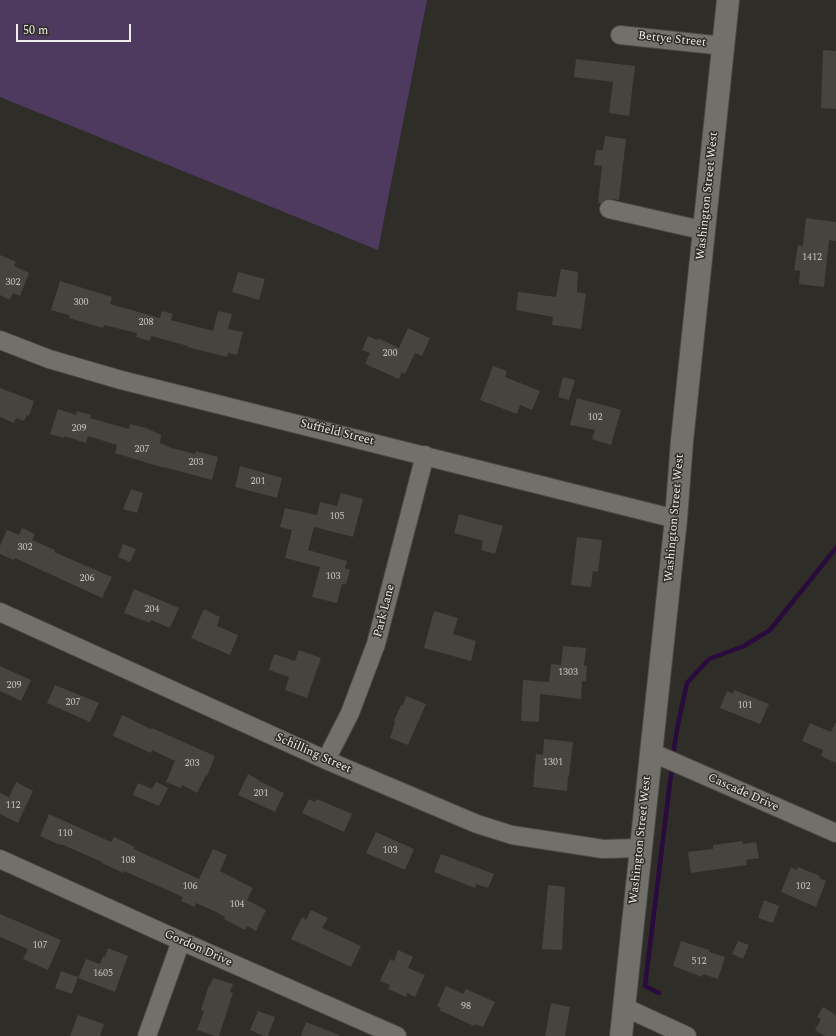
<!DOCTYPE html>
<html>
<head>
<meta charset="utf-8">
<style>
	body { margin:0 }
	#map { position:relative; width:836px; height:1036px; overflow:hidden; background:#2e2d28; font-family:Spectral,serif }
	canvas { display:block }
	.scale { position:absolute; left:16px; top:24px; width:115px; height:18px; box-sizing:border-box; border:2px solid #eeede9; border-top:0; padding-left:5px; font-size:12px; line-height:14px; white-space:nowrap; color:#eeede9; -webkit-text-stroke:3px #2e2d28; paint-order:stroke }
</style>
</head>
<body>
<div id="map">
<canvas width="836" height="1036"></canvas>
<div class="scale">50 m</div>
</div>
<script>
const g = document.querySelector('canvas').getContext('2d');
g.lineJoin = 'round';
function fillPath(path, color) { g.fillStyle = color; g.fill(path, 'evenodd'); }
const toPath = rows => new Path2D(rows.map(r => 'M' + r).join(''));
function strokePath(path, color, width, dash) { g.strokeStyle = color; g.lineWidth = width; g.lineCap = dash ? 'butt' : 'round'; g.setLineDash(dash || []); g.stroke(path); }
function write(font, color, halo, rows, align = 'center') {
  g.font = font + ' Spectral,serif'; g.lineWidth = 3; g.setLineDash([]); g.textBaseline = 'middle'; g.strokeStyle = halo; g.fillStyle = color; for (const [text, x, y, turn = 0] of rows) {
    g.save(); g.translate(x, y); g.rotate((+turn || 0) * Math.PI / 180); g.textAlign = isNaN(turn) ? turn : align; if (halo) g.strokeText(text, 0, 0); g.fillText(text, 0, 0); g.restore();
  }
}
const green = toPath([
	[0,0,427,0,378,250,0,97]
]);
const stream = toPath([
	[673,756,677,729,687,683,709,659,744,646,770,630,836,548],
	[659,993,645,986,672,766]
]);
const building = toPath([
	[823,50,836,51,836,109,821,108],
	[576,59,635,66,629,116,609,113,613,82,574,77],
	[605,136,626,139,619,200,611,199,606,199,601,203,598,203,602,166,594,165,596,150,603,150],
	[806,218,836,222,836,241,829,240,824,287,799,284,800,271,794,270,798,245,803,246],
	[0,255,16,262,14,266,29,273,20,296,13,293,10,300,0,295],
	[561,269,578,272,577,292,586,294,581,329,552,325,553,317,516,310,518,292,556,297],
	[238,272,265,279,259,300,232,292],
	[60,281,112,297,110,304,160,318,162,311,173,314,171,320,213,331,218,311,232,314,228,329,243,332,237,355,228,353,227,357,187,347,188,346,151,336,150,341,136,337,137,333,104,325,103,328,69,318,69,315,51,310],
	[408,328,430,338,422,356,415,353,405,374,402,372,399,379,365,364,370,353,362,350,368,336,377,340,378,338,399,348],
	[493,366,507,371,505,377,540,391,532,410,520,405,517,414,480,400],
	[563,377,575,380,569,400,558,397],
	[0,388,34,401,29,416,27,415,24,421,16,418,14,423,0,417],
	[577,398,621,410,611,445,592,439,595,430,570,425],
	[58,409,76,415,77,411,91,415,90,418,129,429,130,424,146,428,161,435,160,443,172,448,195,454,196,451,218,457,212,480,164,467,163,468,161,467,115,453,117,445,88,436,86,443,64,436,64,438,50,434],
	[240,466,282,478,277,498,235,487],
	[131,489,143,493,137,513,123,509],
	[341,493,363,499,353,537,314,527,308,550,347,561,345,568,350,570,346,584,342,584,337,603,312,597,320,567,285,558,292,530,280,527,285,508,317,515,320,502,337,506],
	[459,514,503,526,495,554,481,550,483,541,454,533],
	[22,528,35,534,32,540,55,550,54,552,112,577,102,598,15,558,14,560,0,554,0,546,7,530,19,535],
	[577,537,602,540,598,572,593,571,591,587,571,585],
	[123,544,136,549,130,562,118,557],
	[134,589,179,608,170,628,151,620,150,623,124,613],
	[204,609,220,617,217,626,238,635,230,655,191,638],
	[434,611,458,618,453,634,476,641,471,661,424,648],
	[563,646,586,648,584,665,587,666,586,681,582,681,581,699,540,694,539,722,521,721,523,680,549,682,551,664,561,665],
	[299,650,321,658,307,698,285,690,289,677,269,670,274,654,295,661],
	[0,666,31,680,21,701,0,691],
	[55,685,99,703,90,722,47,703],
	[734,690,769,704,760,724,720,708,727,691,733,694],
	[406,696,426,704,408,745,390,738,395,722,394,721,401,705,403,705],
	[122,715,151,729,152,728,215,756,207,776,206,775,197,793,182,785,181,788,166,782,175,761,152,750,151,753,113,736],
	[836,722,836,763,821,756,823,750,802,741,810,723,831,732],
	[544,739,573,742,569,776,568,776,567,791,533,787,536,754,543,755],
	[248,774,259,780,259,781,284,793,275,812,238,795],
	[16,782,33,791,18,823,0,814,0,793,9,797],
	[156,782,168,788,159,806,133,795,138,783,152,789],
	[309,799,315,802,317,799,352,814,344,832,302,813],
	[49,814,111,842,114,837,135,847,134,849,199,879,213,849,227,855,220,871,253,888,247,900,266,910,256,931,247,926,245,930,224,919,225,917,214,911,196,903,195,907,181,901,183,897,124,871,123,873,102,863,102,862,61,844,60,845,40,836],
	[376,832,414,849,405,870,366,853],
	[743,841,743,844,756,842,759,858,746,860,747,865,691,873,688,852,713,849,713,845],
	[441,854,494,874,488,888,476,884,475,888,434,872],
	[791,867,797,870,798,867,820,876,819,878,826,881,816,907,781,892],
	[548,885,565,887,562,950,542,949],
	[764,900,779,906,773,923,758,918],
	[311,910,328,918,322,928,361,946,351,967,291,939,302,917,306,920],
	[0,914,61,940,48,970,23,959,28,949,0,937],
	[681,941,709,950,709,952,725,957,718,979,703,974,702,977,673,966],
	[738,941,749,945,743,959,732,954],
	[108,948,128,956,115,992,78,978,86,959,100,964,103,956,105,957],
	[398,950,413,957,408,968,425,975,415,997,407,993,406,997,388,989,390,985,380,981,390,959,394,961],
	[61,971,78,977,72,994,55,988],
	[213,978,233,984,230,992,233,993,219,1036,215,1036,197,1030,204,1011,201,1010,209,985,210,986],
	[446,986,463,994,466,989,495,1002,483,1027,475,1024,474,1026,439,1010,441,1008,437,1006],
	[551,1003,570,1007,565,1036,545,1036],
	[823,1007,836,1015,836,1036,825,1036,815,1030,821,1019,817,1017],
	[258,1011,275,1017,268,1036,263,1036,250,1030],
	[78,1015,104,1024,100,1036,70,1036],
	[306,1022,339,1035,339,1036,301,1036]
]);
const minor = toPath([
	[620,35,724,46],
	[609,209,697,229,706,217],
	[0,340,49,359,121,380,676,519],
	[0,612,326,760,477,824,512,835,603,849,640,848],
	[651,752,836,833],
	[326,760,350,713,376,644,425,455],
	[0,859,181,941,397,1036],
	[624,1007,687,1036],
	[147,1036,181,941]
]);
const tertiary = toPath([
	[621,1036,676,519,682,441,728,0]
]);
const numberNames = [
	["1412",812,258],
	["302",13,283],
	["300",81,303],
	["208",146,323],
	["200",390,354],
	["102",595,418],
	["209",79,429],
	["207",142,450],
	["203",196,463],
	["201",258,482],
	["105",337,517],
	["302",25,548],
	["103",333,577],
	["206",87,579],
	["204",152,610],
	["1303",568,673],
	["209",14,686],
	["207",73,703],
	["101",745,706],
	["1301",553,763],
	["203",192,764],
	["201",261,794],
	["112",13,806],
	["110",65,834],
	["103",390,851],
	["108",128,861],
	["106",190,887],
	["102",803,887],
	["104",237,905],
	["107",40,946],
	["512",699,962],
	["1605",103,974],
	["98",466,1007]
];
const streetNames = [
	["Bettye Street",672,40,6],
	["Washington Street West",708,196,-84],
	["Suffield Street",337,433,14],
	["Washington Street West",675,518,-85],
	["Park Lane",385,611,-76],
	["Schilling Street",313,754,24],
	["Cascade Drive",743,793,24],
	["Washington Street West",641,840,-84],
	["Gordon Drive",198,949,24]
];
fillPath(green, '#4e3a5f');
strokePath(stream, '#2a0b3d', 4.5);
fillPath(building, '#46443f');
strokePath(minor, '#4a4945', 20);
strokePath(tertiary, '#4a4945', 24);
strokePath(minor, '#72706a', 18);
strokePath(tertiary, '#72706a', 22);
write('10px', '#c4c3be', null, numberNames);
write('12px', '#eeede9', '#2e2d28', streetNames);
</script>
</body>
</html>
